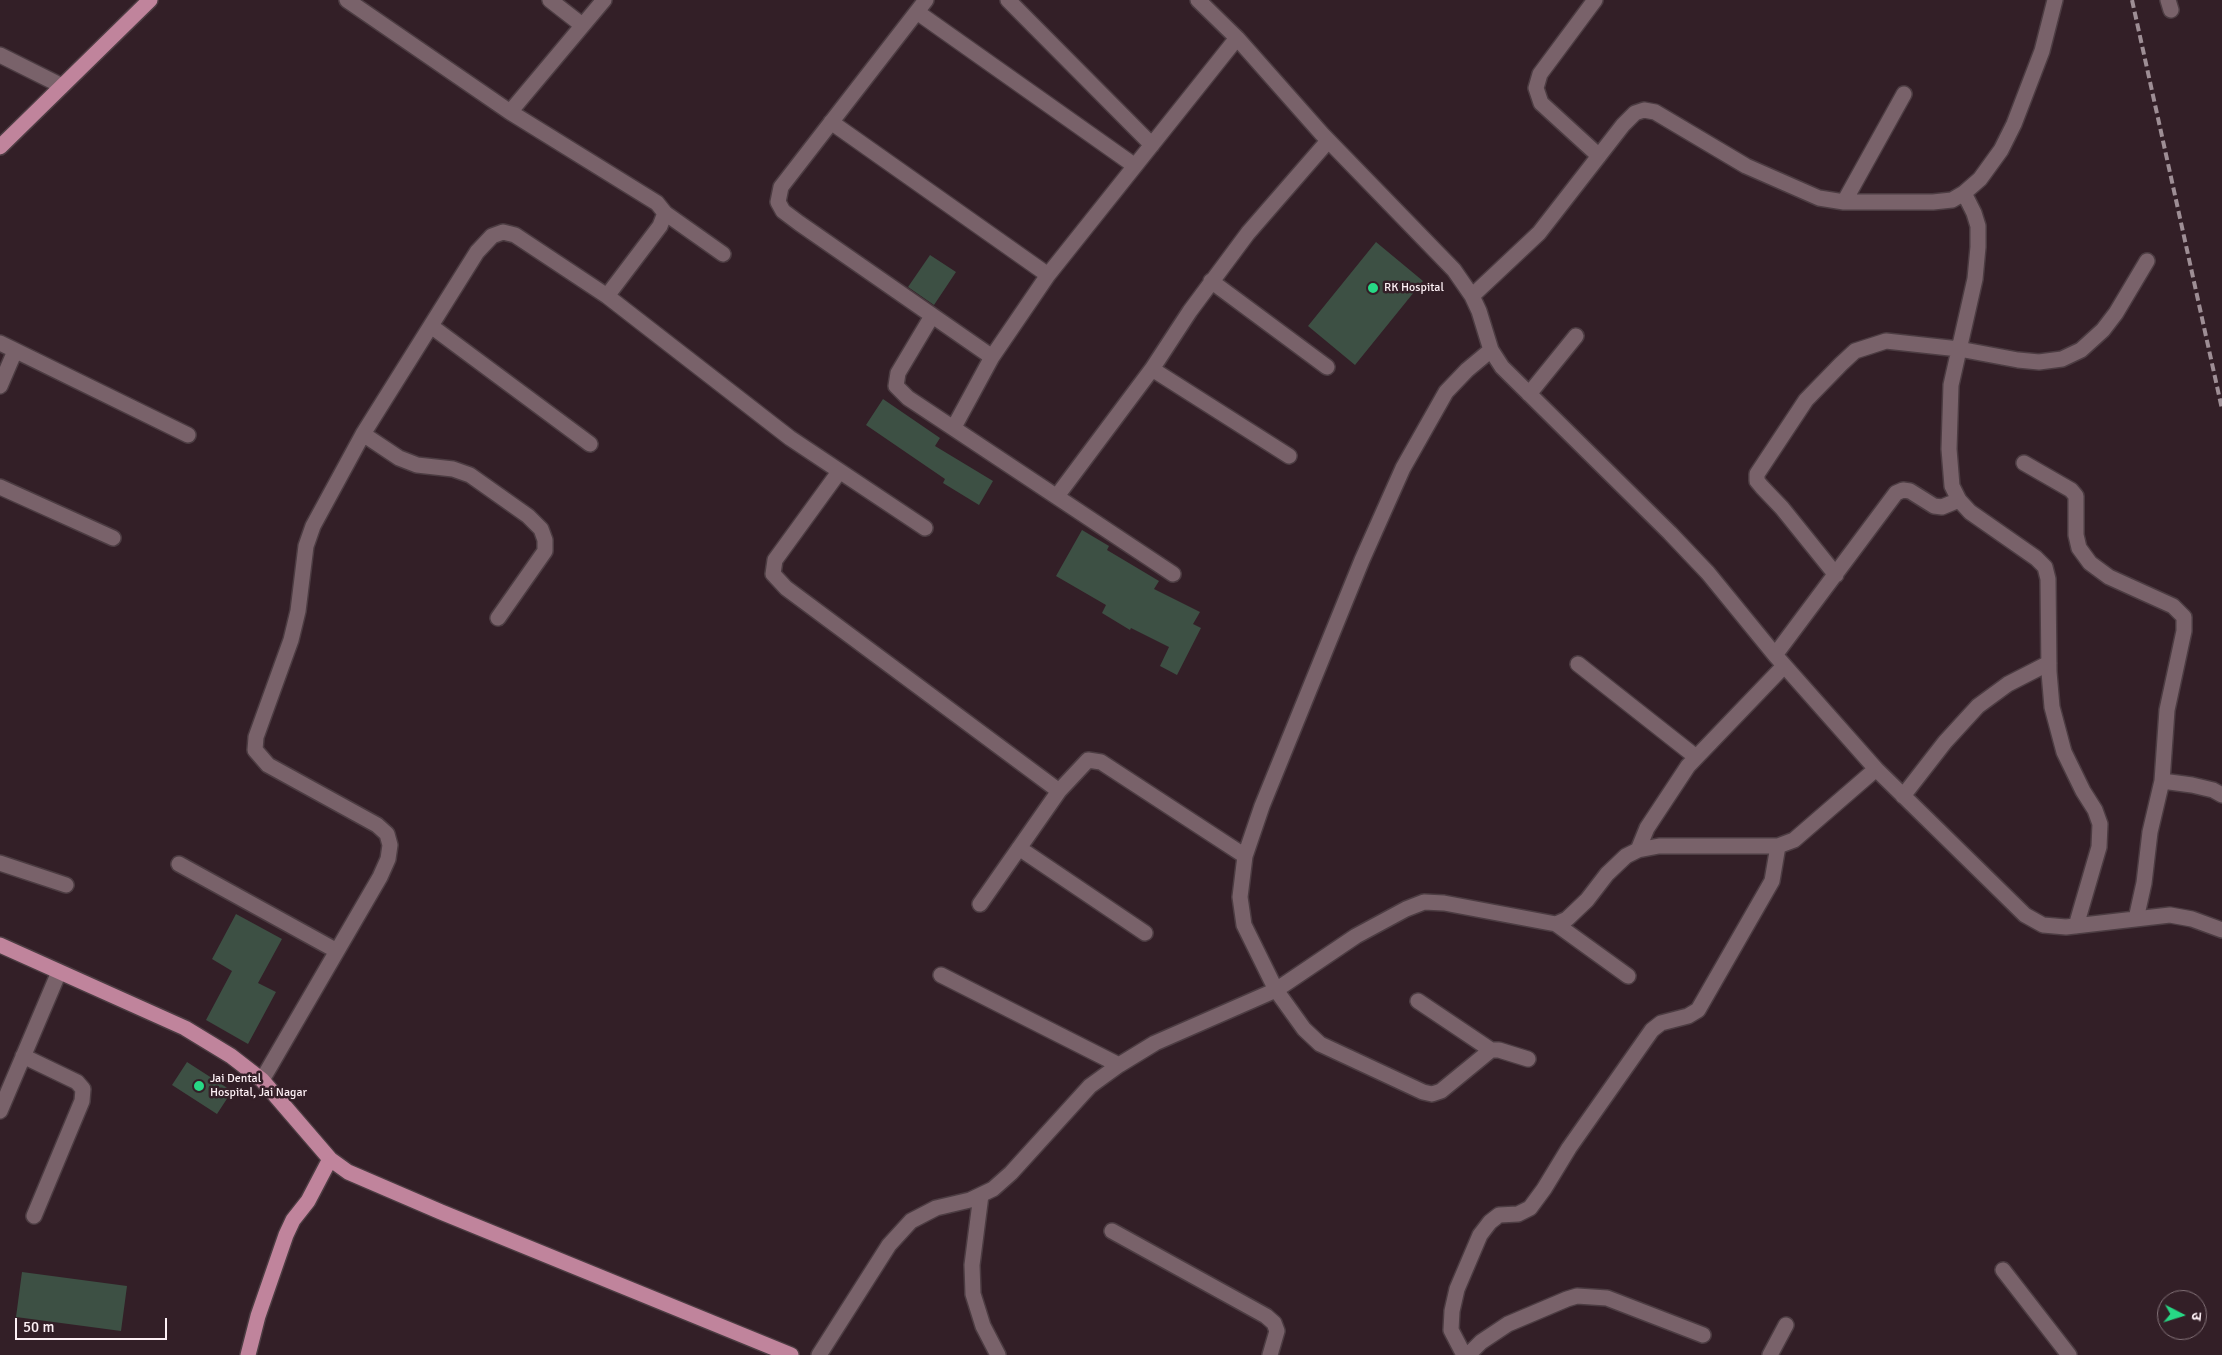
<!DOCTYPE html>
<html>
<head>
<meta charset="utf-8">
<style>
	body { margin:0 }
	#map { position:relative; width:2222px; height:1355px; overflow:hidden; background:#331f27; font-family:Signika,"Noto Sans Devanagari",sans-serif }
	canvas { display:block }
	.north { position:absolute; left:2157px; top:1290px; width:50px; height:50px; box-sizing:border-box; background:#331f27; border:1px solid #847379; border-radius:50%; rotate:95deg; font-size:14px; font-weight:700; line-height:20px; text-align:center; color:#fdf0f5 }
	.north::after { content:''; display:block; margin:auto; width:18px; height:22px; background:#27d885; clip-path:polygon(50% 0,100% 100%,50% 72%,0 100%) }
	.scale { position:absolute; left:15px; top:1318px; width:152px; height:22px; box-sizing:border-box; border:2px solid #fdf0f5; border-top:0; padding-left:6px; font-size:15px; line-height:18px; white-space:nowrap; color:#fdf0f5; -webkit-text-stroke:4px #331f27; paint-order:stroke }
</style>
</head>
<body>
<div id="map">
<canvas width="2222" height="1355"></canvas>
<div class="north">उ</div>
<div class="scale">50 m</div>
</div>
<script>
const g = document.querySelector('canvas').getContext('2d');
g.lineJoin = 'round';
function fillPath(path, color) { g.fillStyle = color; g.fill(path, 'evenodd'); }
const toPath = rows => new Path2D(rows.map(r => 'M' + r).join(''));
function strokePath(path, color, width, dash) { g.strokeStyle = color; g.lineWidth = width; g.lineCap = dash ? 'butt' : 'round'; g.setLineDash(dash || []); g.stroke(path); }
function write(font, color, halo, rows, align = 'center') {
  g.font = font + ' Signika,sans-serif'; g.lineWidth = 5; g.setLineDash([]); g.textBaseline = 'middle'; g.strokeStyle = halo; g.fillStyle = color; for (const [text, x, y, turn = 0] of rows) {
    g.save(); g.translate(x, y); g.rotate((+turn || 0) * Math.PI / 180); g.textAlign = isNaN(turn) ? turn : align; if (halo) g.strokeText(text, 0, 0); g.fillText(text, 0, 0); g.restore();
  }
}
const building = toPath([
	[1376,242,1423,281,1355,365,1308,326],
	[930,255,956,272,934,305,908,287],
	[883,399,940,438,935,446,993,481,979,505,943,483,945,479,866,425],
	[1082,530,1109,546,1107,550,1159,581,1154,589,1200,612,1193,624,1201,628,1177,675,1160,666,1169,647,1131,628,1130,630,1102,613,1106,605,1056,576],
	[236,914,282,939,258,983,276,992,248,1044,206,1020,232,971,212,959],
	[187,1062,232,1091,217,1114,172,1085],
	[22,1272,127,1286,121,1331,16,1317]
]);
const minor = toPath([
	[347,0,510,112],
	[550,0,582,25],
	[604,0,510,112,657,203,665,213,660,226,607,296],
	[926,0,781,187,778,202,783,211,799,223,992,357],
	[1008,0,1152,145],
	[1198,0,1237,38,1322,134,1454,270,1472,296,1479,311,1491,350,1502,367,1670,533,1708,573,1775,655,1876,769,2025,915,2043,925,2066,927,2170,915,2192,919,2222,930],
	[1595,0,1540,74,1536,88,1541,103,1599,156],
	[2168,0,2171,10],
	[917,12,1135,166],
	[0,55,62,86],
	[831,122,1048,275],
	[1964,193,1974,213,1978,226,1978,247,1975,279,1951,385,1949,449,1952,486,1959,500,1970,512,2036,558,2045,567,2048,579,2049,672,2052,707,2064,752,2083,791,2095,810,2100,824,2099,847,2076,926],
	[1844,202,1904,94],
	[665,213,723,254],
	[1211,281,1327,367],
	[1472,296,1539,233,1623,125,1635,113,1644,110,1655,112,1746,166,1819,198,1844,202,1933,202,1952,200,1964,193,1980,179,2001,150,2014,124,2042,51,2055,0],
	[932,316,898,373,896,386,908,398,1173,574],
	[431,326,590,444],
	[0,343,188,435],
	[1491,350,1467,370,1446,392,1403,468,1362,560,1262,806,1245,856,1240,897,1244,925,1276,990,1304,1029,1320,1044,1423,1092,1432,1094,1441,1091,1491,1050,1499,1050,1528,1059],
	[1152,369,1289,456],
	[0,386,15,351],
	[1529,394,1576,336],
	[954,427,992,357,1048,275,1237,38],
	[363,434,399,458,417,465,453,469,470,475,528,516,541,529,545,540,545,551,498,618],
	[2024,463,2071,490,2076,496,2076,535,2079,548,2090,563,2109,577,2173,606,2184,617,2184,631,2167,710,2162,781,2150,832,2144,883,2136,919],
	[839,472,775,560,773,574,786,588,1059,791],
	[0,487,113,538],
	[1057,496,1152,369,1190,311,1248,233,1328,141],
	[1836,575,1782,508,1762,487,1757,481,1757,474,1806,400,1841,364,1855,351,1886,341,1959,349,2018,360,2039,362,2062,359,2081,350,2103,330,2116,313,2147,261],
	[1775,655,1896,493,1903,490,1910,491,1934,506,1942,507,1959,500],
	[1578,664,1696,757],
	[2162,781,2192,785,2213,790,2222,795],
	[1903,796,1945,742,1978,706,2008,684,2049,663],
	[1019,848,1145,933],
	[1638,850,1647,828,1688,766,1784,666],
	[0,863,66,885],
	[179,864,337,951],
	[980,904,1059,791,1088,760,1101,762,1245,856],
	[1556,924,1628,976],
	[941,975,1119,1065],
	[1418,1001,1491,1050],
	[23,1056,77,1082,83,1089,82,1101,34,1216],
	[262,1080,380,877,388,859,390,845,387,834,377,825,268,765,255,750,256,737,291,640,298,611,306,546,313,526,363,434,477,252,492,236,503,232,515,235,607,296,790,438,925,528],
	[0,1111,59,972],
	[981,1195,972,1265,973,1294,983,1326,998,1355],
	[1112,1231,1266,1316,1274,1323,1277,1331,1270,1355],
	[2003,1270,2069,1355],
	[819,1355,889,1245,911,1221,936,1208,970,1200,993,1189,1011,1173,1090,1086,1119,1065,1155,1043,1276,990,1356,936,1406,909,1424,902,1444,903,1556,924,1567,919,1587,900,1607,874,1626,856,1638,850,1659,846,1778,846,1794,840,1876,769],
	[1464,1355,1451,1330,1452,1311,1457,1289,1480,1235,1490,1222,1499,1215,1518,1214,1530,1208,1544,1189,1569,1148,1652,1030,1661,1023,1688,1016,1698,1010,1772,881,1778,846],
	[1468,1355,1481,1342,1508,1324,1567,1299,1577,1296,1607,1298,1703,1335],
	[1770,1355,1786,1325]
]);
const major = toPath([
	[0,147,150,0],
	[0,945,185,1028,231,1056,262,1080,330,1159,348,1172,441,1212,791,1355],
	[248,1355,258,1316,286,1235,293,1220,308,1201,330,1159]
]);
const rail = toPath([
	[2132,0,2222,409]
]);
const markers = [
	[1373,288,6,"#27d885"],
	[199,1086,6,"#27d885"]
];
const poiNames = [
	["RK Hospital",1384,288],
	["Jai Dental",210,1079],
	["Hospital, Jai Nagar",210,1093]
];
fillPath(building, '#3d5044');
strokePath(minor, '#4c3c42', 18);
strokePath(major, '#4c3c42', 18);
strokePath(minor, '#79626a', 15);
strokePath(major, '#c0849c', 15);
strokePath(rail, '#9e8e95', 4, [8, 4]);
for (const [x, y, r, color] of markers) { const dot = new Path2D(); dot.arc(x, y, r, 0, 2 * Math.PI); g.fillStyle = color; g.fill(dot); strokePath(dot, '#331f27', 2); }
write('12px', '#fdf0f5', '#331f27', poiNames, 'left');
</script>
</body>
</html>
